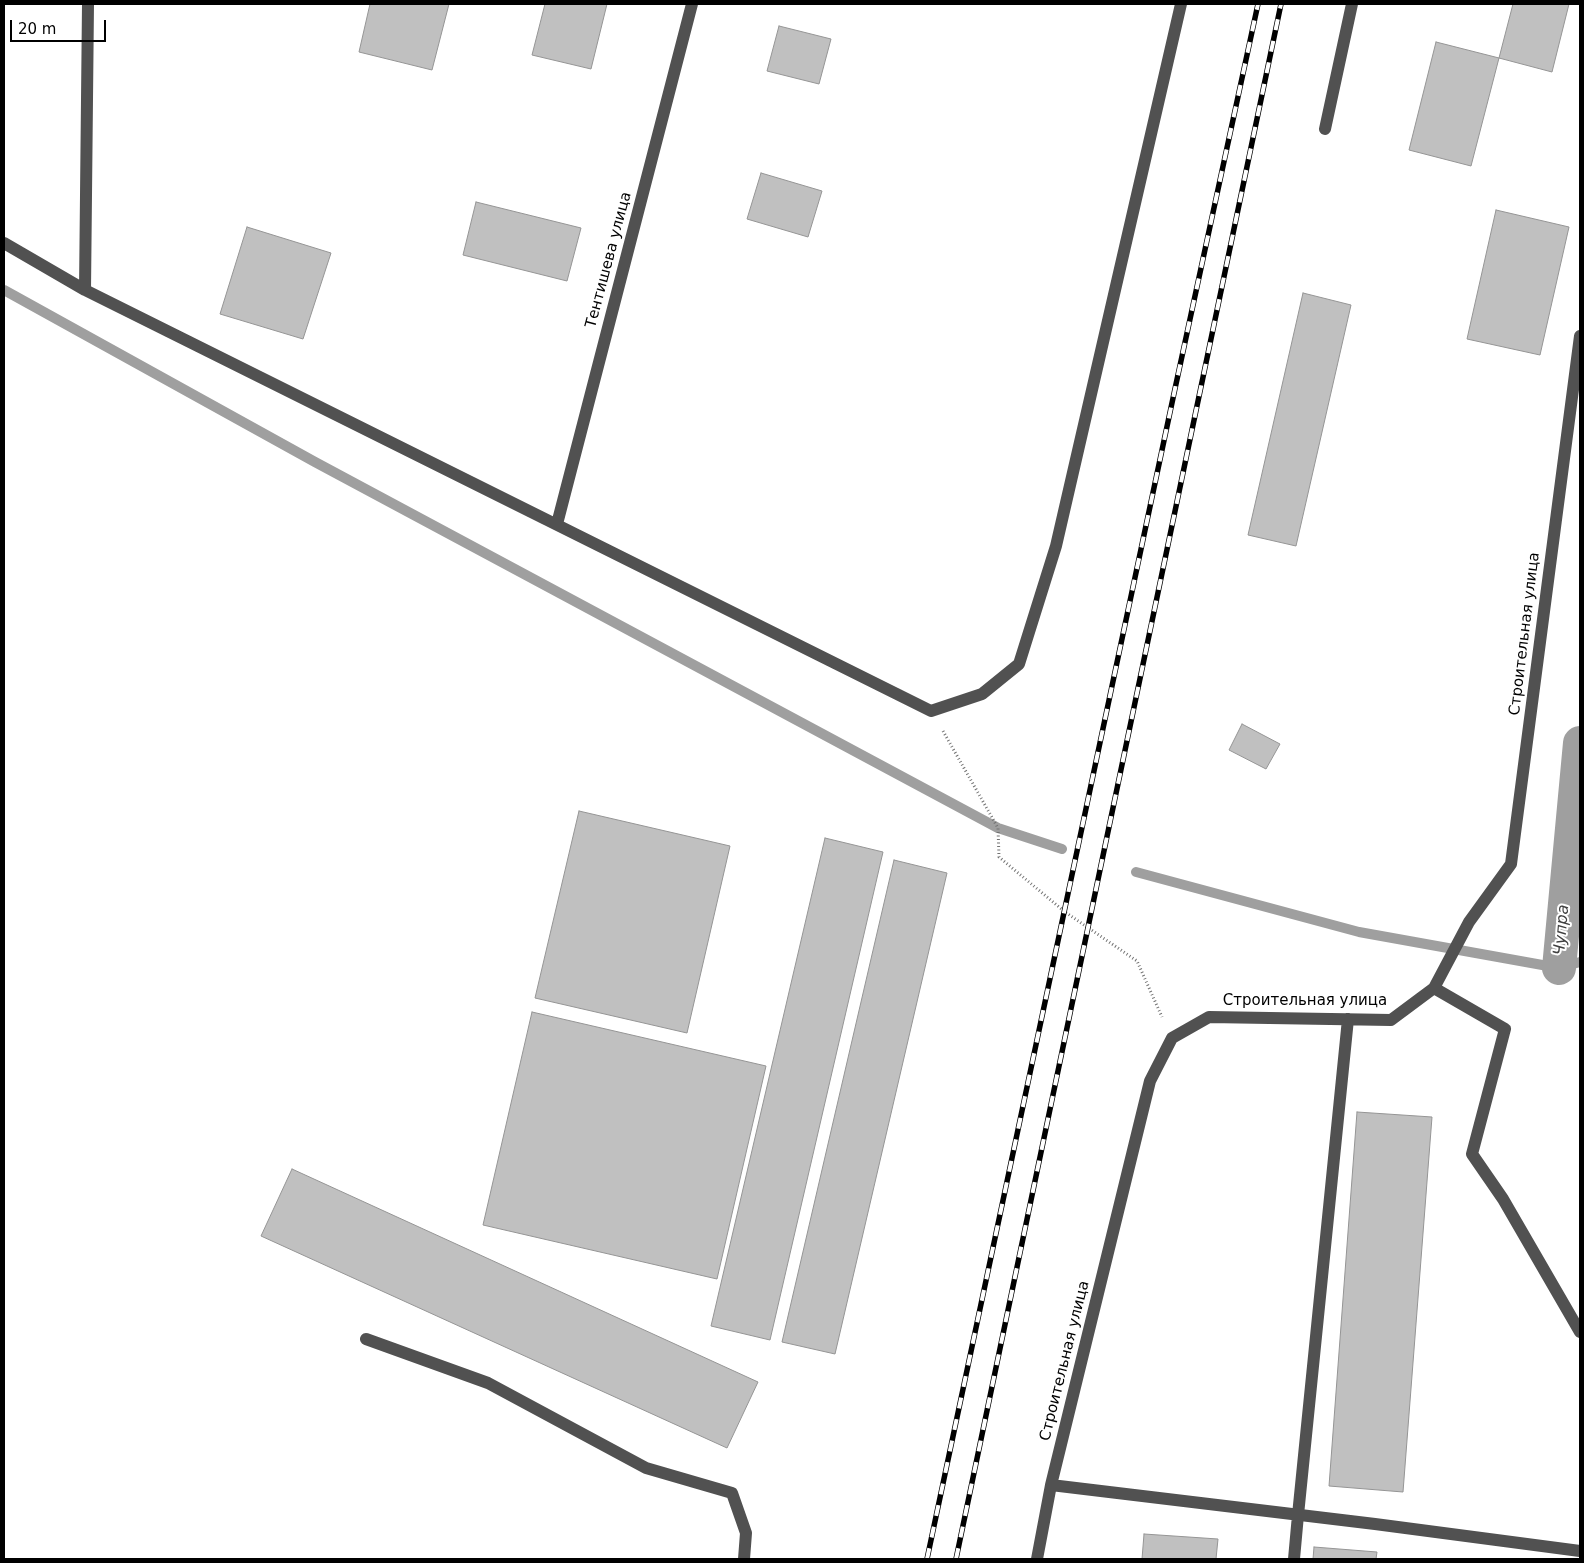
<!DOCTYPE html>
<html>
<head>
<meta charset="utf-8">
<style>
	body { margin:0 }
	#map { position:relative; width:1584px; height:1563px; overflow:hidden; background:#fff; font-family:"DejaVu Sans",sans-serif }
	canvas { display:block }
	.frame { position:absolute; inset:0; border:5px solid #000; pointer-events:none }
	.scale { position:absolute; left:10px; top:20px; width:96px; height:22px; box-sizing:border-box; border:2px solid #000; border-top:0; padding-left:6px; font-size:15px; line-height:18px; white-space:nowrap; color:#000; -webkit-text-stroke:4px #fff; paint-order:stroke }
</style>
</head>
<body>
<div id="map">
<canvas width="1584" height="1563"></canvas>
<div class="frame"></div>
<div class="scale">20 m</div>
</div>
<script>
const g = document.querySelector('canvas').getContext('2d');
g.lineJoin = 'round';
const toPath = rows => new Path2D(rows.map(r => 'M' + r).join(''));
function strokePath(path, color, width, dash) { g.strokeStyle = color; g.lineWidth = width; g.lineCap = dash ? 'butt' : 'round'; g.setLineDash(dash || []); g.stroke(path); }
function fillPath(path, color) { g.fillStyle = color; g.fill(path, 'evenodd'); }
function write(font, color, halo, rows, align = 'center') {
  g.font = font + ' "DejaVu Sans",sans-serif'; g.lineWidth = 4; g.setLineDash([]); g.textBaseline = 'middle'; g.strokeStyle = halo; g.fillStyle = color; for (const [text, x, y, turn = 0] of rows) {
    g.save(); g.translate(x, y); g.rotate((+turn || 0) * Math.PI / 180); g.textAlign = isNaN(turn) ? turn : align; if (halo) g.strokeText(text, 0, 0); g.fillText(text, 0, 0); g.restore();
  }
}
const stream = toPath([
	[4,290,315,462,998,828,1062,849],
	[1136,872,1359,932,1559,968,1580,962]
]);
const canal = toPath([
	[1559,968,1580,743]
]);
const building = toPath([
	[370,4,449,4,432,70,359,52,370,4],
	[545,4,607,4,591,69,532,55,545,4],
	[1513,4,1569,4,1552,72,1499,58,1513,4],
	[779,26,831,39,819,84,767,71,779,26],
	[1436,42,1499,58,1471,166,1409,150,1436,42],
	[761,173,822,191,808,237,747,219,761,173],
	[476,202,581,228,567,281,463,255,476,202],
	[1496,210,1569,227,1540,355,1467,339,1496,210],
	[247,227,331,253,303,339,220,314,247,227],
	[1303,293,1351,305,1296,546,1248,535,1303,293],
	[1242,724,1280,744,1266,769,1229,750,1242,724],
	[579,811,730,846,687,1033,535,998,579,811],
	[825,838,883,852,770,1340,711,1326,825,838],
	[894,860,947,873,835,1354,782,1342,894,860],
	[532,1012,766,1066,717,1279,483,1225,532,1012],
	[1357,1112,1432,1117,1403,1492,1329,1486,1357,1112],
	[292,1169,758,1382,727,1448,261,1236,292,1169],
	[1144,1534,1218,1539,1216,1559,1142,1559,1144,1534],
	[1314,1547,1377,1552,1376,1559,1313,1559,1314,1547]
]);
const path = toPath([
	[943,731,998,828,999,857,1065,912,1137,961,1162,1017]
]);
const minor = toPath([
	[1325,129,1352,4],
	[4,243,85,290,931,711,982,694,1019,664,1056,546,1181,4],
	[85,290,88,4],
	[557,524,692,4],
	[1434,988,1505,1029,1472,1154,1503,1199,1580,1332],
	[366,1339,488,1383,646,1468,732,1493,746,1533,744,1559],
	[1051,1485,1375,1524,1580,1551],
	[1037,1559,1051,1485,1150,1081,1172,1038,1209,1017,1391,1020,1434,988,1469,922,1511,864,1580,336],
	[1294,1559,1298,1515,1348,1019]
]);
const rail = toPath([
	[927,1559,1176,384,1258,4],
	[956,1559,1281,4]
]);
const streetNames = [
	["Тентишева улица",609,260,-75],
	["Строительная улица",1525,634,-83],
	["Строительная улица",1305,1001],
	["Строительная улица",1065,1361,-76]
];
const waterNames = [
	["Чупра",1562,930,-85]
];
strokePath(stream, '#9f9f9f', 10);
strokePath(canal, '#9f9f9f', 34);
fillPath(building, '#c0c0c0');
strokePath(building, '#959595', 1);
strokePath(path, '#737373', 3, [1, 2.5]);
strokePath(minor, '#515151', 12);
strokePath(rail, '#000', 5.5);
strokePath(rail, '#fff', 4, [11]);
write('15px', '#000', '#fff', streetNames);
write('italic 16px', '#404040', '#fff', waterNames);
</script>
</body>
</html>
